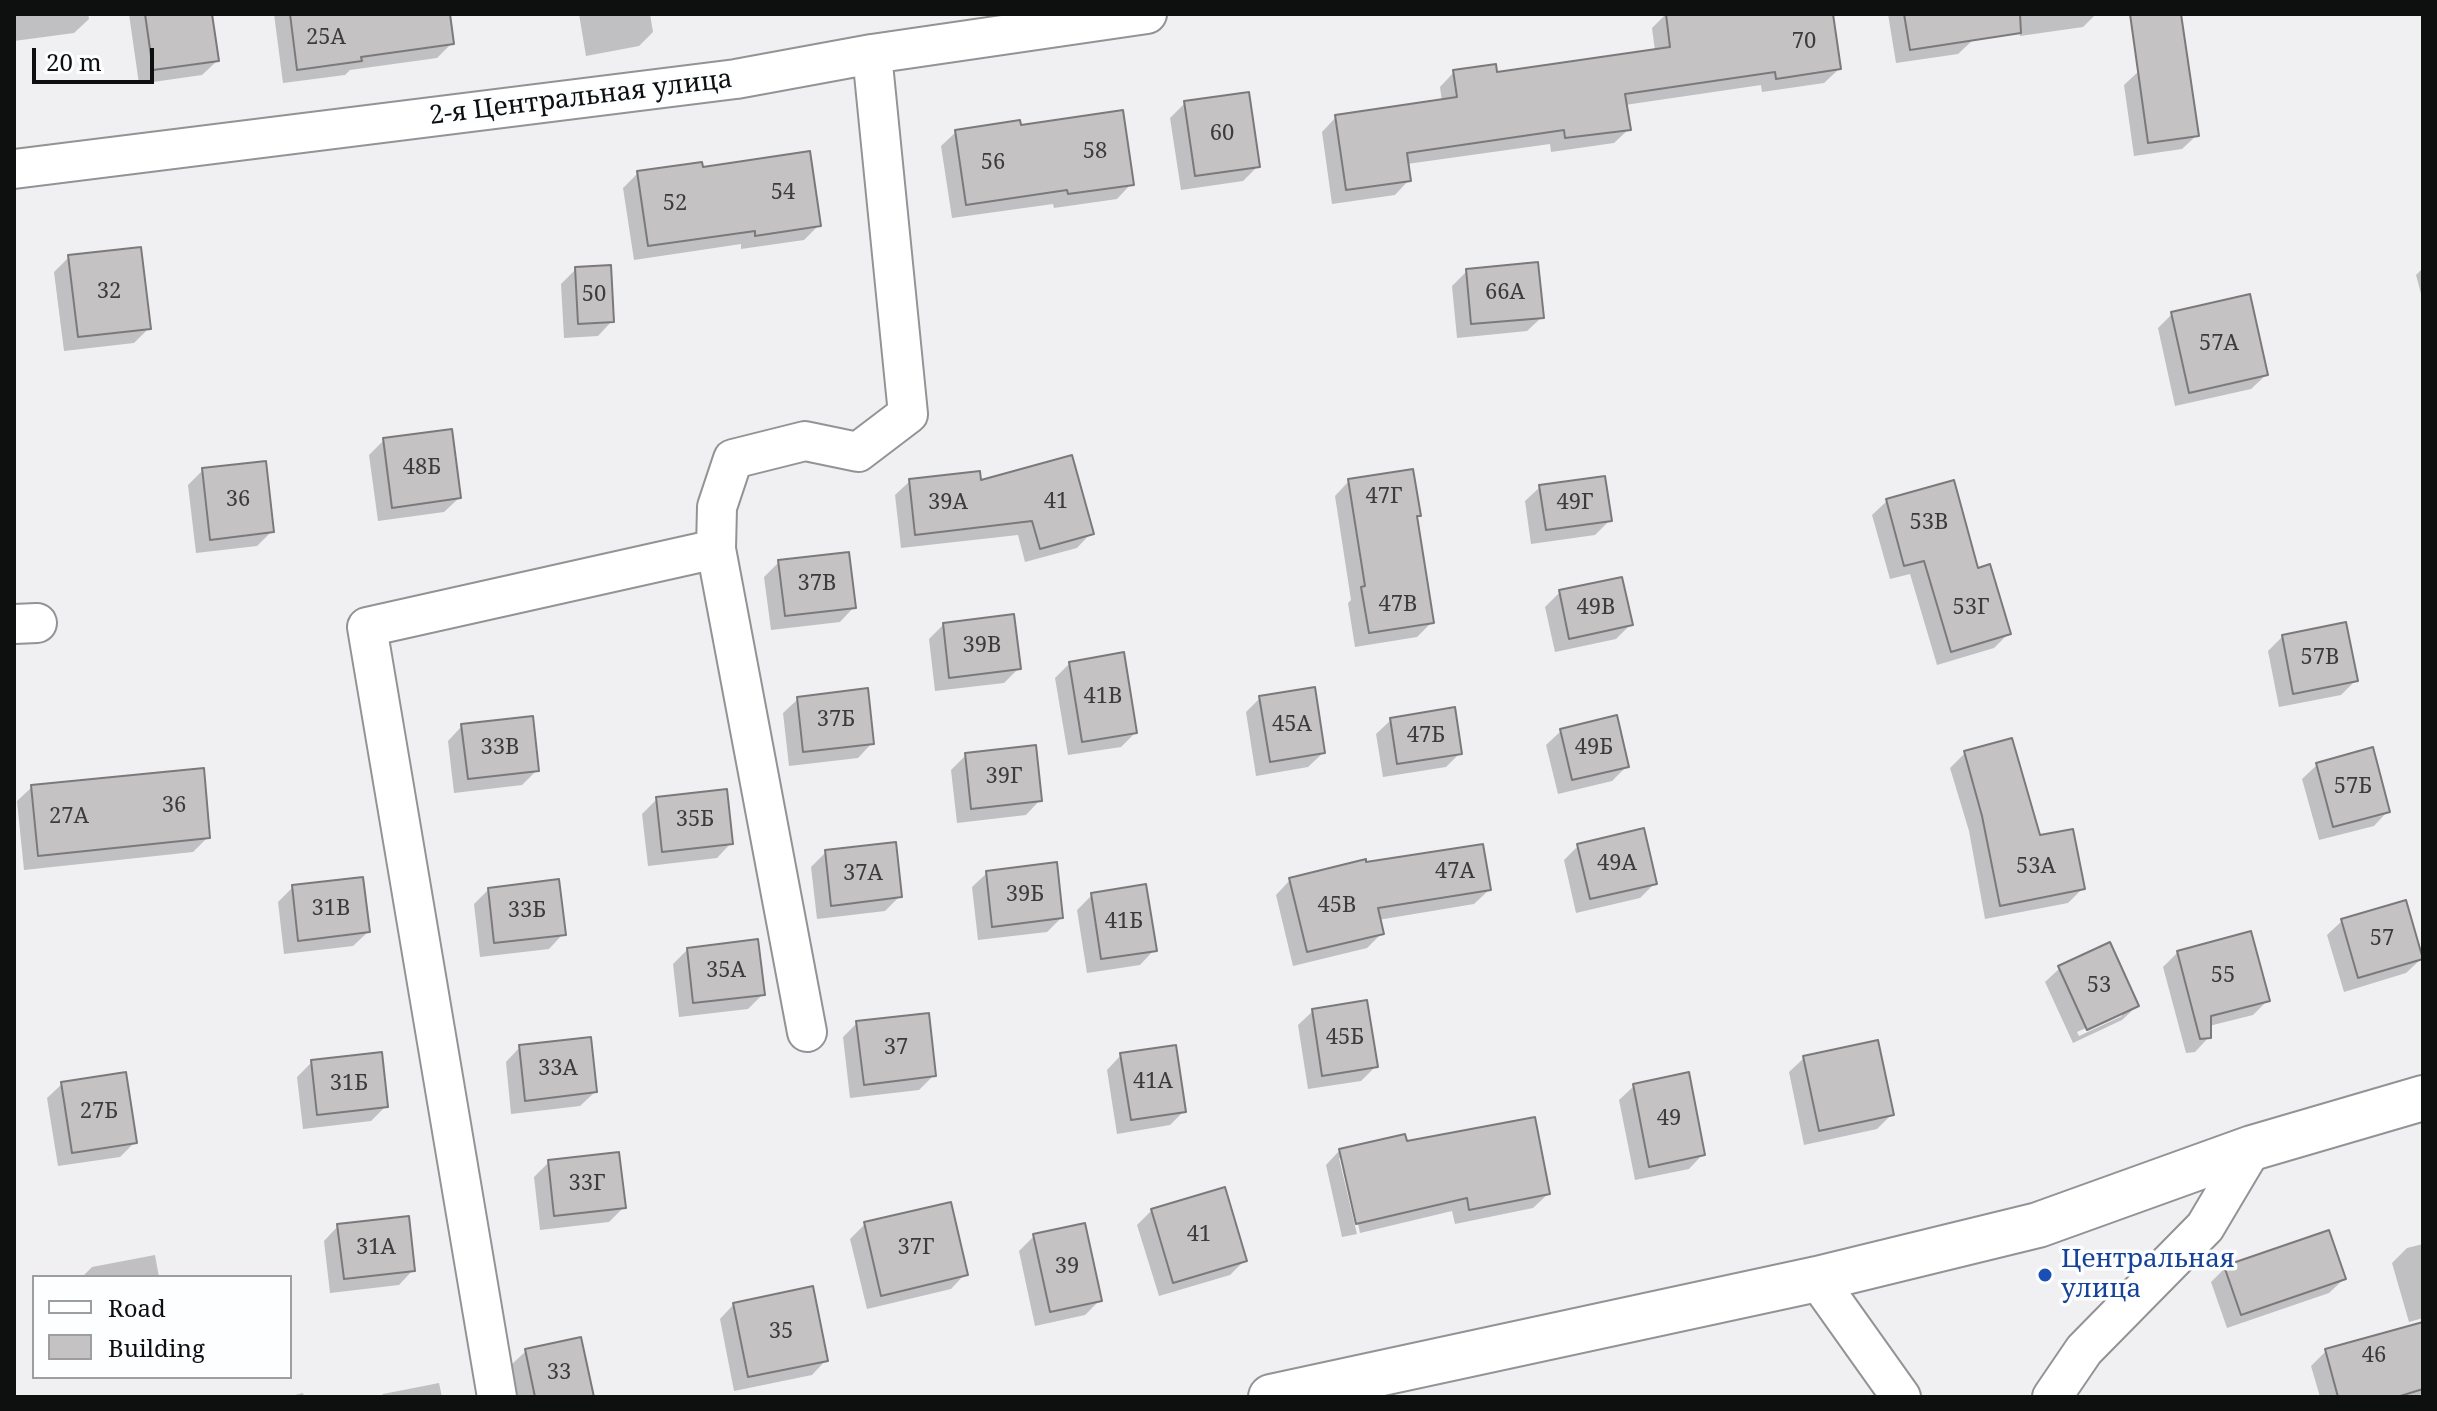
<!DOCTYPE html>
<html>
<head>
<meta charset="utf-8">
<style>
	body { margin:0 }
	#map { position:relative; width:2437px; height:1411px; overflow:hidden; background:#f0f0f3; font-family:"Noto Serif",serif }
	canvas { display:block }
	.frame { position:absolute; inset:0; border:16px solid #0e0f0f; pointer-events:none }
	.legend { position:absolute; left:32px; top:1275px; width:260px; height:104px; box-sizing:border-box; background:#fdfeff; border:2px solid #9d9e9f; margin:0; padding:10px 14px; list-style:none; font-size:24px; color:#0e0f0f }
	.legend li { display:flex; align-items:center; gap:16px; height:40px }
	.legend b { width:40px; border:2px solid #9d9e9f }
	.scale { position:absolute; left:32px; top:48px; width:122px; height:36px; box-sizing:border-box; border:4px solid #0e0f0f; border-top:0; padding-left:10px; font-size:24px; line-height:28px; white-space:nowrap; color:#0e0f0f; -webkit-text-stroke:6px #fdfeff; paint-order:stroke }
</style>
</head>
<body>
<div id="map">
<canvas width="2437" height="1411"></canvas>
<div class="frame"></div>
<ul class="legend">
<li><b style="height:10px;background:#fff"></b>Road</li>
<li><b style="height:22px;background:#c4c2c3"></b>Building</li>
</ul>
<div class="scale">20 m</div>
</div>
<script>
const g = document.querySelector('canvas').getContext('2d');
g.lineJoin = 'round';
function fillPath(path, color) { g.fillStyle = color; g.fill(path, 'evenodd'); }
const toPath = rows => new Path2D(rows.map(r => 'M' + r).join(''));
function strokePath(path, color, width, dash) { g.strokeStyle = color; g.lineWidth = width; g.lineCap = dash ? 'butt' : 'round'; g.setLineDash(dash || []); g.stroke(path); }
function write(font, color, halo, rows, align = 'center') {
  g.font = font + ' "Noto Serif",serif'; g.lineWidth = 7; g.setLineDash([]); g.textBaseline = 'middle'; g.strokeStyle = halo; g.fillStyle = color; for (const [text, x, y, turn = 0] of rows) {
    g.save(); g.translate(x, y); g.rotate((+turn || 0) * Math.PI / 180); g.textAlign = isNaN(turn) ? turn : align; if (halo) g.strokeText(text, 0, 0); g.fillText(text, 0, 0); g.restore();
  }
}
const shadow = toPath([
	[14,14,88,14,89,19,74,33,14,41],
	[129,14,210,14,217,61,202,75,139,84],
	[274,14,448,14,452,43,437,58,350,70,345,75,283,83],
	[579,14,650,14,653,32,639,46,586,56],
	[1666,14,1831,14,1839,69,1824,83,1762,92,1761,85,1625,105,1629,129,1614,143,1551,152,1550,144,1407,164,1409,180,1395,195,1332,204,1322,132,1336,117,1442,102,1440,87,1454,72,1495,74,1655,51,1652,28],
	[1888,14,1969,14,1973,40,1958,54,1896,63],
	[2017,14,2096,14,2083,27,2020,36],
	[2139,71,2197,135,2182,149,2134,156,2124,85],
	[1185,103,1258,166,1243,181,1181,190,1170,118],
	[956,132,1131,184,1117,199,1054,208,1053,204,952,218,941,146],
	[701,169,818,226,804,240,741,249,741,244,634,260,623,188,638,173],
	[69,257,149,328,134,343,64,351,54,272],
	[2423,268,2423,301,2416,275],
	[576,269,612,321,598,336,564,338,561,284],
	[1467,271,1542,317,1527,331,1457,338,1452,286],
	[2172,314,2266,375,2251,389,2175,406,2158,328],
	[384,440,459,498,444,512,378,521,369,455],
	[203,470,272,531,257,546,196,553,188,485],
	[910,481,1091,533,1077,548,1025,562,1018,535,901,548,895,495],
	[1349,481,1419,515,1415,518,1432,622,1417,637,1355,647,1348,603,1351,600,1335,496],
	[1540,487,1609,521,1595,535,1531,544,1525,501],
	[1887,501,1976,571,2008,634,1994,648,1937,665,1910,574,1890,579,1872,515],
	[779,562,854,607,840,622,771,630,764,577],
	[1560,592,1630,625,1616,639,1555,652,1545,607],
	[944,624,1018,669,1004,683,935,691,929,639],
	[2283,636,2356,680,2341,695,2279,707,2268,651],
	[1070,663,1135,733,1121,747,1068,755,1055,678],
	[1260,698,1323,753,1308,767,1256,776,1246,712],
	[798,699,872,743,858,758,789,766,783,713],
	[1391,720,1460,753,1446,767,1383,777,1376,734],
	[462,726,537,770,522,785,454,793,448,741],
	[1561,731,1627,766,1612,781,1558,794,1546,745],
	[1965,753,2083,888,2068,903,1985,919,1969,831,1950,768],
	[966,755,1040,800,1026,815,957,823,951,770],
	[2317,765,2388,811,2374,826,2319,840,2302,779],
	[32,787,208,837,193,852,24,870,17,801],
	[657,799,731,843,717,858,648,866,642,814],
	[1578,846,1655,883,1640,898,1576,913,1564,860],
	[826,852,900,896,885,911,817,919,811,867],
	[987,873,1061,918,1047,932,978,940,972,887],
	[1290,880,1489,890,1474,904,1378,920,1382,933,1367,948,1293,966,1276,895],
	[293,887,368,932,353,946,284,954,278,902],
	[489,889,563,934,549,949,480,957,474,904],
	[1092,895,1154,950,1140,965,1087,973,1077,910],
	[2342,921,2421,959,2406,973,2344,992,2327,935],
	[688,949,763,994,748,1009,679,1017,673,964],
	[2178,952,2268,1000,2253,1015,2209,1026,2209,1037,2195,1052,2186,1053,2163,967],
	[2060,968,2137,1006,2122,1020,2073,1043,2045,982],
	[2122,1012,2122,1016,2079,1036,2077,1032],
	[1313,1011,1376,1066,1361,1081,1308,1089,1298,1025],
	[857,1023,934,1075,919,1090,850,1098,843,1037],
	[520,1047,595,1092,580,1106,511,1114,506,1062],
	[1121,1055,1184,1111,1170,1125,1117,1134,1107,1070],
	[1804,1058,1892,1114,1877,1129,1804,1145,1789,1072],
	[312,1062,386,1106,371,1121,303,1129,297,1077],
	[62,1084,135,1142,120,1157,58,1166,47,1098],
	[1634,1086,1703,1154,1689,1169,1635,1180,1619,1100],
	[1405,1143,1548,1194,1533,1208,1455,1224,1452,1211,1360,1233,1344,1158,1339,1158,1357,1234,1342,1237,1326,1165,1340,1150],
	[549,1162,624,1207,609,1222,540,1230,534,1177],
	[1152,1210,1245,1260,1230,1275,1159,1296,1137,1225],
	[865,1224,965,1274,951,1289,867,1309,850,1239],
	[338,1226,413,1270,399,1285,330,1293,324,1241],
	[1034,1236,1100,1300,1085,1315,1035,1326,1019,1251],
	[2423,1244,2423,1318,2409,1322,2392,1263,2407,1248],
	[155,1255,159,1277,82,1277,92,1267],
	[2225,1268,2344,1279,2329,1293,2227,1328,2211,1282],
	[734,1304,826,1360,812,1375,734,1391,720,1319],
	[526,1351,592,1397,518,1397,511,1365],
	[2326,1351,2423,1369,2423,1392,2418,1397,2320,1397,2311,1366],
	[439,1383,442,1397,381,1397,383,1394],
	[303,1393,304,1397,287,1397]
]);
const building = toPath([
	[145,14,212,14,219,61,153,70,145,14],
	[290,14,450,14,454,44,361,57,362,61,297,70,290,14],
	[1666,14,1833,14,1841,69,1776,79,1775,72,1625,94,1631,130,1565,138,1564,130,1407,153,1411,181,1346,190,1335,115,1457,97,1453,70,1496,64,1497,72,1670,47,1666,14],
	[1904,14,2020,14,2021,33,1910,50,1904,14],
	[2130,14,2181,14,2199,136,2148,143,2130,14],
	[1249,92,1260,167,1195,176,1184,101,1249,92],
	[1123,110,1134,185,1068,194,1067,190,966,205,955,130,1020,120,1021,125,1123,110],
	[810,151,821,226,755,236,755,231,648,246,637,171,702,162,703,167,810,151],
	[141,247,151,329,78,337,68,255,141,247],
	[1538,262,1544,318,1471,324,1466,269,1538,262],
	[611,265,614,322,578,324,575,267,611,265],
	[2250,294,2268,375,2189,393,2171,312,2250,294],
	[452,429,461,498,392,508,383,438,452,429],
	[1072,455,1094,534,1040,549,1032,521,915,535,909,479,980,471,981,480,1072,455],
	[266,461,274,532,210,540,202,468,266,461],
	[1413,469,1421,516,1417,516,1434,623,1369,633,1361,587,1365,586,1348,479,1413,469],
	[1605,476,1612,521,1546,530,1539,485,1605,476],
	[1954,480,1978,568,1990,564,2011,634,1951,652,1924,561,1904,566,1886,499,1954,480],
	[849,552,856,608,785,616,778,560,849,552],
	[1622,577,1633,625,1569,639,1559,590,1622,577],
	[1014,614,1021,669,949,678,943,623,1014,614],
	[2346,622,2358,681,2293,694,2282,635,2346,622],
	[1124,652,1137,733,1082,742,1069,662,1124,652],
	[1315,687,1325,753,1270,762,1259,696,1315,687],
	[868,688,874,744,803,752,797,697,868,688],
	[1455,707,1462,754,1397,764,1390,718,1455,707],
	[1617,715,1629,767,1572,780,1560,729,1617,715],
	[533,716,539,771,468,779,461,724,533,716],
	[2012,738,2040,835,2073,829,2085,889,2000,906,1982,816,1964,751,2012,738],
	[1036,745,1042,801,971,809,965,753,1036,745],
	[2373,747,2390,812,2333,827,2316,763,2373,747],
	[204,768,210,838,38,856,31,785,204,768],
	[727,789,733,844,662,852,656,797,727,789],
	[1644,828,1657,884,1590,899,1577,844,1644,828],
	[896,842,902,897,831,906,825,850,896,842],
	[1483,844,1491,890,1378,908,1384,934,1307,952,1289,878,1366,859,1366,862,1483,844],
	[1057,862,1063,918,992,927,986,871,1057,862],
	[363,877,370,932,298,941,292,885,363,877],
	[559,879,566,935,494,943,488,888,559,879],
	[1146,884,1157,951,1101,959,1091,893,1146,884],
	[2406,900,2423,959,2358,978,2341,919,2406,900],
	[2251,931,2270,1001,2211,1016,2211,1038,2200,1039,2177,951,2251,931],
	[758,939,765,995,693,1003,687,948,758,939],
	[2110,942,2139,1006,2087,1030,2058,966,2110,942],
	[1367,1000,1378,1067,1322,1076,1312,1009,1367,1000],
	[929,1013,936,1076,864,1085,856,1021,929,1013],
	[591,1037,597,1092,525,1101,519,1045,591,1037],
	[1878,1040,1894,1115,1819,1131,1803,1056,1878,1040],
	[1176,1045,1186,1112,1131,1120,1120,1053,1176,1045],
	[382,1052,388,1107,317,1115,311,1060,382,1052],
	[126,1072,137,1143,72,1153,61,1082,126,1072],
	[1689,1072,1705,1155,1649,1167,1633,1084,1689,1072],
	[1535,1117,1550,1194,1469,1210,1467,1198,1356,1224,1339,1149,1405,1134,1407,1141,1535,1117],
	[619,1152,626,1208,554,1216,548,1160,619,1152],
	[1225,1187,1247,1261,1173,1283,1151,1209,1225,1187],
	[951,1202,968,1275,881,1296,864,1222,951,1202],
	[409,1216,415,1271,344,1279,337,1224,409,1216],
	[1085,1223,1102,1301,1050,1312,1033,1234,1085,1223],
	[2329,1230,2346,1279,2241,1315,2224,1266,2329,1230],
	[813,1286,828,1361,748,1377,733,1303,813,1286],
	[2423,1322,2423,1389,2397,1397,2338,1397,2325,1349,2423,1322],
	[581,1337,594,1397,535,1397,525,1349,581,1337]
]);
const minor = toPath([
	[14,169,736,79,872,54,1147,14],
	[716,549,717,507,733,459,805,441,858,452,908,414,872,54],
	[14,624,37,623],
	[1817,1279,1901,1397],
	[497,1397,367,627,716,549,807,1032],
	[2052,1397,2084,1350,2205,1227,2252,1148]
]);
const tertiary = toPath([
	[1271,1397,1817,1279,2038,1225,2252,1148,2423,1098]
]);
const markers = [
	[2045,1275,8,"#1a4fb4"]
];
const numberNames = [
	["25А",326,38],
	["70",1804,42],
	["60",1222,134],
	["58",1095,152],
	["56",993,163],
	["54",783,193],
	["52",675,204],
	["32",109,292],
	["66А",1505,293],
	["50",594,295],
	["57А",2219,344],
	["48Б",422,468],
	["47Г",1384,497],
	["36",238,500],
	["41",1056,502],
	["39А",948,503],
	["49Г",1575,503],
	["53В",1929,523],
	["37В",817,584],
	["47В",1398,605],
	["49В",1596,608],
	["53Г",1971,608],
	["39В",982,646],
	["57В",2320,658],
	["41В",1103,697],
	["37Б",836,720],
	["45А",1292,725],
	["47Б",1426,736],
	["33В",500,748],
	["49Б",1594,748],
	["39Г",1004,777],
	["57Б",2353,787],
	["36",174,806],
	["27А",69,817],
	["35Б",695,820],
	["49А",1617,864],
	["53А",2036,867],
	["47А",1455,872],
	["37А",863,874],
	["39Б",1025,895],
	["45В",1337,906],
	["31В",331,909],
	["33Б",527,911],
	["41Б",1124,922],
	["57",2382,939],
	["35А",726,971],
	["55",2223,976],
	["53",2099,986],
	["45Б",1345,1038],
	["37",896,1048],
	["33А",558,1069],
	["41А",1153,1082],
	["31Б",349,1084],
	["27Б",99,1112],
	["49",1669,1119],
	["33Г",587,1184],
	["41",1199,1235],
	["31А",376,1248],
	["37Г",916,1248],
	["39",1067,1267],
	["35",781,1332],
	["46",2374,1356],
	["33",559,1373]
];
const streetNames = [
	["2-я Центральная улица",581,98,-7]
];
const transitNames = [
	["Центральная",2061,1260],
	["улица",2061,1290]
];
fillPath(shadow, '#0003');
fillPath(building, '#c4c2c3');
strokePath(building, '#7c797b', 2);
strokePath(minor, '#939396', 42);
strokePath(tertiary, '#939396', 48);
strokePath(minor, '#fff', 38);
strokePath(tertiary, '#fff', 44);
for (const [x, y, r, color] of markers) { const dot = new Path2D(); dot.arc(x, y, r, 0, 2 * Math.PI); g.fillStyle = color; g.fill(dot); strokePath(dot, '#fdfeff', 3); }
write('22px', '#3c3c3c', null, numberNames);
write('26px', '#0e0f0f', '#fdfeff', streetNames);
write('26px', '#164399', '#fdfeff', transitNames, 'left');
</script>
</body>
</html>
